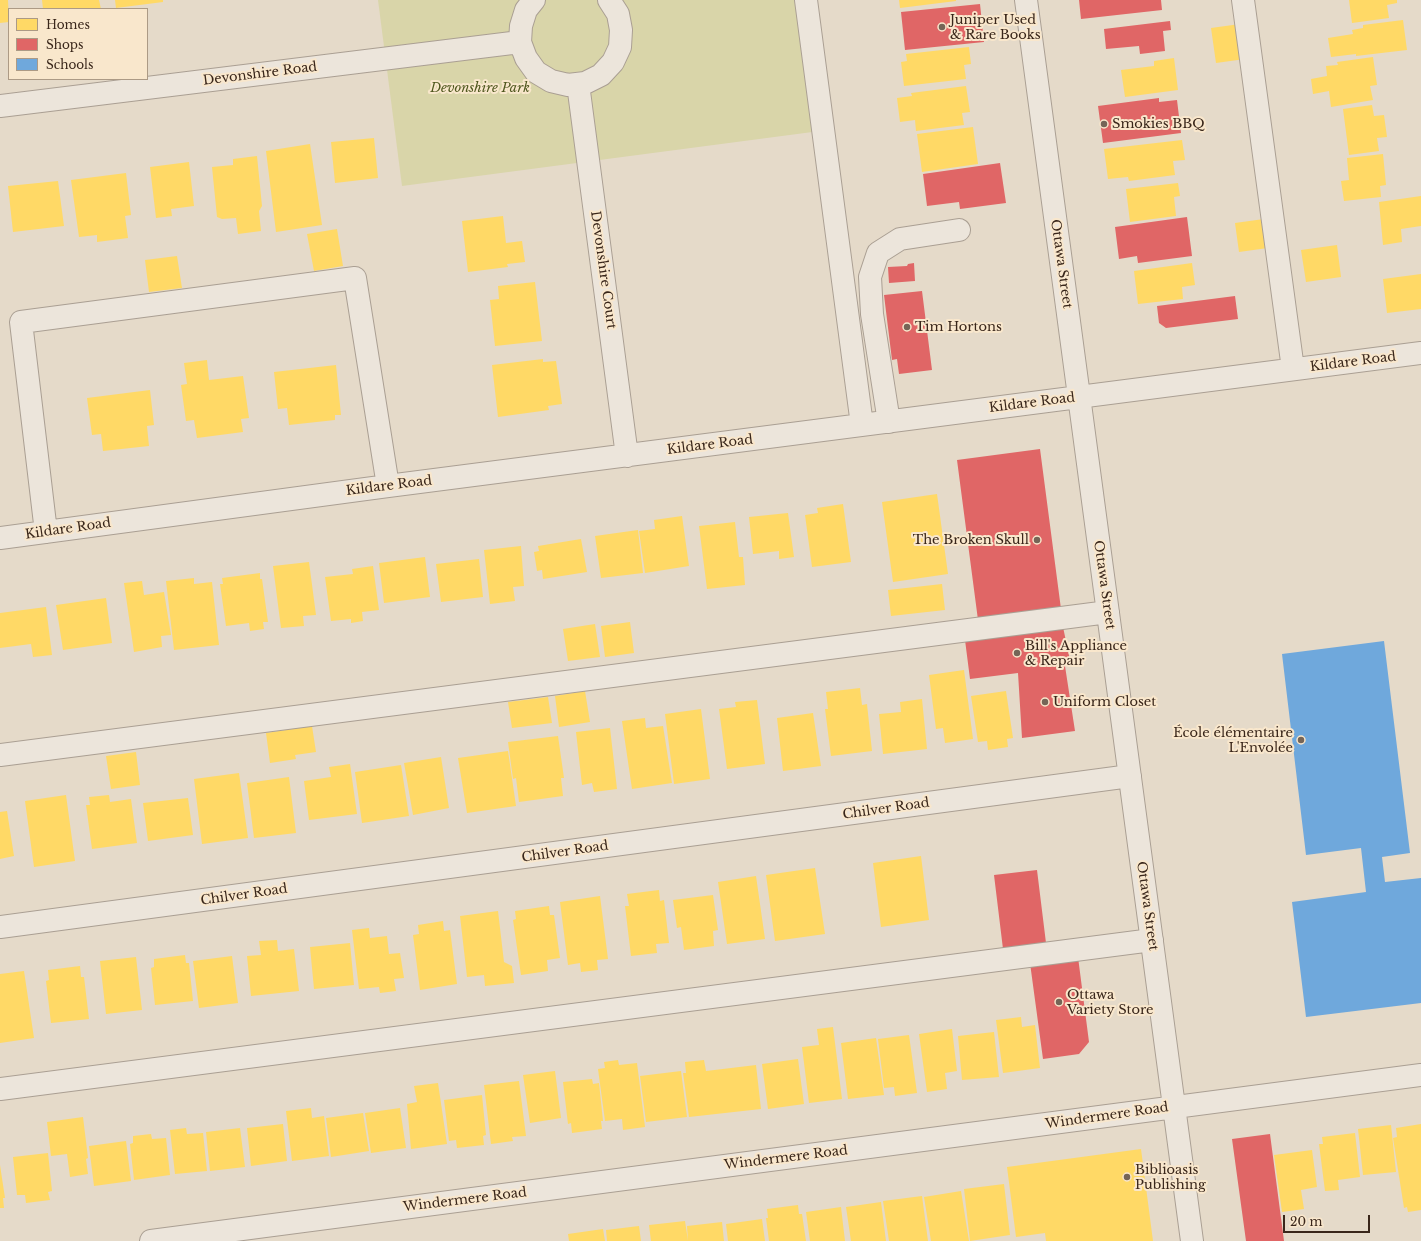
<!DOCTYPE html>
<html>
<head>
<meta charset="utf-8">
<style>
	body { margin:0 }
	#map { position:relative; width:1421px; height:1241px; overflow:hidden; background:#e5dac9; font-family:"Libre Baskerville",serif }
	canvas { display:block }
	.legend { position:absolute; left:8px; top:8px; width:140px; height:72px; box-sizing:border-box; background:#f9e7cc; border:1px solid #ac9a85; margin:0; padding:5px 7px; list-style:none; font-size:12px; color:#39261a }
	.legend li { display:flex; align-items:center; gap:8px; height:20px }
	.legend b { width:20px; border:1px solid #ac9a85 }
	.scale { position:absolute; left:1283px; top:1215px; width:87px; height:18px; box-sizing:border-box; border:2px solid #39261a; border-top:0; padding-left:5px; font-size:12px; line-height:14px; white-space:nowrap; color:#39261a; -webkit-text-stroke:3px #f9e7cc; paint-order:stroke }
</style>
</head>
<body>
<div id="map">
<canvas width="1421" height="1241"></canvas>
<ul class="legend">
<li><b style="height:11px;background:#ffd966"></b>Homes</li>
<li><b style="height:11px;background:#e06666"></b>Shops</li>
<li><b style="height:11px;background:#6fa8dc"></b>Schools</li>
</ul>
<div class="scale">20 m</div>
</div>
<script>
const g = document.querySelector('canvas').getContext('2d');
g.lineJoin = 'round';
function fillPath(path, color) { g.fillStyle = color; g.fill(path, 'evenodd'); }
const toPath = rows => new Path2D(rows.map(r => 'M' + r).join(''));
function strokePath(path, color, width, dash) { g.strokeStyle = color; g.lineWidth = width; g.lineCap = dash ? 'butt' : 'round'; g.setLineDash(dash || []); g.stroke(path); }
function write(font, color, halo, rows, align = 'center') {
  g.font = font + ' "Libre Baskerville",serif'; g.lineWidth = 4; g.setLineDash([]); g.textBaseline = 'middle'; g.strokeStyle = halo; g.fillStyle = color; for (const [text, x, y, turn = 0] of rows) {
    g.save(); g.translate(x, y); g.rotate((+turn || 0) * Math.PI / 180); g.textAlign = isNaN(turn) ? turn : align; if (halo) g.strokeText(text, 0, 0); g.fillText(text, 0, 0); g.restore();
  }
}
const green = toPath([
	[378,0,803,0,820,131,402,186]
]);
const homes = toPath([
	[0,0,8,0,9,22,0,23],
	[42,0,99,0,101,9,43,9],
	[115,0,163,0,163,2,116,8],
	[899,0,956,0,956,1,900,8],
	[1349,0,1397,0,1397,3,1387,5,1389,18,1352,23],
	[1403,20,1407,50,1356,56,1356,54,1331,57,1328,38,1353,34,1352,30,1363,28,1363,25],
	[1240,24,1245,59,1216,63,1211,28],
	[969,47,971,64,964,65,966,79,904,86,901,62,907,61,906,54],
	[1373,57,1377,85,1370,86,1373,100,1331,107,1329,91,1313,94,1311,79,1327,76,1326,66,1338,65,1337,62],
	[1174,58,1178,90,1125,97,1121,70,1154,66,1154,61],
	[966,86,970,112,962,113,964,125,916,131,915,120,900,122,897,98,912,96,911,93],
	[1372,105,1374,116,1384,115,1387,137,1377,138,1379,151,1349,155,1343,109],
	[973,127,978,164,922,172,917,134],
	[374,138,378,178,335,183,331,142],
	[1182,140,1185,160,1173,161,1175,175,1129,181,1128,177,1108,179,1104,149],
	[310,144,322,225,276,232,266,151],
	[1383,154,1386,185,1380,186,1381,197,1344,201,1341,181,1349,180,1347,158],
	[257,156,262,206,259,211,261,231,238,234,236,218,222,219,217,217,212,167,233,165,233,159],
	[189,162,194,206,171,209,172,216,156,218,150,167],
	[126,173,131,215,125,216,128,238,97,242,97,235,79,237,71,180],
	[58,181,64,226,13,232,8,186],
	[1178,183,1180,196,1174,197,1176,216,1130,222,1126,189],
	[1421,196,1421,226,1401,229,1402,242,1383,245,1379,202],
	[503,216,506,243,522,241,525,262,507,264,508,267,468,272,462,221],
	[1271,218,1275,247,1239,252,1235,223],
	[337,229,343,266,314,271,307,234],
	[1337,245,1341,277,1306,282,1301,250],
	[177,256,182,288,149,292,145,260],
	[1192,263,1195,285,1182,287,1183,299,1138,304,1134,271],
	[1421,274,1421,309,1387,313,1383,279],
	[535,282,542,341,495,346,490,300,499,299,498,286],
	[543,359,543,362,556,361,562,404,548,406,549,410,498,417,492,365],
	[207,360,209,380,243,376,249,418,241,419,243,432,197,438,194,420,186,421,181,385,187,384,184,363],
	[336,365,341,415,335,415,335,420,289,425,287,408,278,409,274,372],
	[150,390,154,425,147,426,149,446,103,451,101,434,92,435,87,398],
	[937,494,948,574,893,582,882,502],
	[843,504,851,562,812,567,805,515,818,513,817,508],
	[788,513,794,557,779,559,779,551,753,554,749,517],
	[682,516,689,566,645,573,639,531,655,529,654,520],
	[735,522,739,557,743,557,745,585,707,589,699,526],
	[638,530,643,573,601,578,595,536],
	[581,539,587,572,543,579,542,570,537,571,534,552,539,551,538,546],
	[521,546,524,586,513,587,515,601,490,604,484,550],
	[425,557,430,597,384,603,379,563],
	[479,559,483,597,441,602,436,564],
	[309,562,316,615,303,616,304,626,281,628,273,566],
	[373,566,379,610,362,612,363,621,351,623,351,619,331,621,325,577,353,574,352,569],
	[260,573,260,579,262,579,268,622,263,622,264,629,250,631,249,623,226,626,220,584,223,584,222,578],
	[194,578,194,584,212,582,219,645,174,650,166,581],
	[142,581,144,595,164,592,171,635,161,636,162,647,134,652,124,583],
	[942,584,945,610,891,616,888,590],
	[106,598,112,643,63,650,56,605],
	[46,607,52,655,33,657,31,644,0,648,0,613],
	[630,622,634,653,605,657,601,626],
	[595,624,600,657,568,661,563,629],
	[964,670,973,739,945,743,943,728,936,729,929,675],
	[860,688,862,705,867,704,872,751,831,756,825,709,828,709,826,692],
	[585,691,590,722,559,727,555,696],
	[1006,691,1013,738,1007,739,1008,747,988,750,987,741,978,742,971,696],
	[548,697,552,723,512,728,508,702],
	[922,699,927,749,883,754,879,714,901,712,900,702],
	[757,700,765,764,727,769,719,709,736,707,735,702],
	[701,709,710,779,674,784,665,714],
	[813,713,821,766,783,771,777,718],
	[645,718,646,728,663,726,672,783,632,789,622,721],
	[312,726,316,752,295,755,296,759,270,763,266,733],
	[610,728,617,789,594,792,592,783,582,785,576,732],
	[558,736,564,778,561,778,563,796,519,802,516,778,513,779,508,742],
	[508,751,516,806,467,813,458,758],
	[136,752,140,785,111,789,106,756],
	[441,757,449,808,413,815,404,763],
	[350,764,357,814,309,820,304,781,331,777,329,767],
	[401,765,409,816,362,823,355,772],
	[239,773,248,838,202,844,194,779],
	[289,777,296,833,254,838,247,783],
	[66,795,75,861,34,867,25,801],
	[109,795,110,802,131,799,137,843,92,849,86,805,90,805,89,797],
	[188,798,193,835,148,841,143,803],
	[7,811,14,856,0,859,0,812],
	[921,856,929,920,881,927,873,863],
	[815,868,825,934,775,941,766,875],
	[756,876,765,939,727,944,718,882],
	[659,890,660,901,664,900,669,943,656,944,657,953,631,956,625,906,629,906,627,894],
	[713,895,718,930,713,931,714,946,684,950,681,927,677,928,673,900],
	[600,896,608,959,597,960,598,970,581,972,580,963,568,965,560,902],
	[549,906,550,915,554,915,560,958,547,960,548,971,521,975,513,920,516,919,515,911],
	[498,911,504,962,512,966,514,983,485,986,484,975,467,977,460,916],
	[443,921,444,931,450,930,457,984,420,990,413,935,419,934,418,925],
	[369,928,370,938,387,936,389,954,400,953,404,978,394,979,396,991,380,993,379,987,359,989,352,930],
	[277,940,278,951,294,949,299,991,251,996,247,956,261,955,259,941],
	[350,943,354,985,314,989,310,947],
	[185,955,186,963,189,963,193,1001,155,1005,151,968,154,967,154,959],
	[232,956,238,1003,199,1008,193,961],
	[136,957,142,1010,106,1014,100,961],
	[80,966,81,977,84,977,89,1019,51,1023,46,981,49,980,48,970],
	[24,971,34,1038,0,1043,0,974],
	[1021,1017,1022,1027,1035,1025,1040,1068,1003,1073,996,1020],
	[833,1027,842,1099,809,1103,802,1047,819,1045,817,1029],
	[952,1029,957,1071,945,1073,947,1089,927,1092,919,1034],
	[994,1032,999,1077,962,1080,958,1036],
	[909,1035,917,1093,895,1096,894,1087,884,1088,878,1039],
	[876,1038,884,1095,848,1099,841,1043],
	[798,1059,804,1104,768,1109,762,1064],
	[618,1060,619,1065,637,1063,645,1127,623,1130,622,1119,605,1121,598,1069,605,1068,604,1062],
	[704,1060,706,1071,756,1065,761,1109,689,1117,683,1073,686,1073,685,1062],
	[555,1071,561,1118,530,1123,523,1075],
	[681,1071,687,1117,646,1122,640,1076],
	[592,1079,593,1084,599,1083,603,1121,601,1121,602,1129,572,1133,571,1123,568,1124,563,1082],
	[519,1081,526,1136,512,1137,513,1141,491,1144,484,1085],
	[438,1083,447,1144,411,1149,407,1104,417,1102,414,1086],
	[482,1095,486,1135,483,1136,484,1145,457,1148,456,1140,449,1141,444,1100],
	[311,1108,312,1118,324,1116,329,1156,292,1161,286,1111],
	[400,1108,406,1148,371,1153,365,1113],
	[363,1113,369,1151,331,1157,326,1118],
	[83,1117,88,1158,86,1159,88,1174,70,1177,67,1154,51,1156,47,1122],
	[283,1124,287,1161,251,1166,247,1128],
	[1421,1124,1421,1210,1408,1212,1407,1207,1404,1208,1393,1138,1397,1137,1396,1128],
	[1391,1125,1396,1172,1363,1175,1358,1129],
	[186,1128,187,1134,203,1133,207,1171,175,1174,170,1130],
	[240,1128,245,1167,210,1171,206,1132],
	[1355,1133,1360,1177,1338,1180,1339,1190,1325,1191,1319,1144,1323,1144,1322,1137],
	[151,1134,152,1139,166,1138,170,1175,134,1180,130,1144,133,1143,133,1136],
	[126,1141,131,1181,94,1186,89,1146],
	[1141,1149,1153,1241,1046,1241,1045,1233,1016,1237,1007,1167],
	[1312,1150,1317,1187,1301,1190,1304,1209,1282,1212,1274,1155],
	[48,1153,52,1191,48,1192,50,1200,26,1203,25,1195,17,1195,13,1157],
	[0,1165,5,1198,3,1198,4,1208,0,1208],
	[1004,1184,1010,1235,970,1241,964,1189],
	[961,1191,969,1241,931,1241,924,1197],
	[922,1196,928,1241,889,1241,883,1201],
	[881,1202,886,1241,851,1241,846,1207],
	[798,1205,799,1214,802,1214,806,1241,769,1241,766,1218,768,1218,767,1209],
	[841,1207,845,1241,810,1241,806,1212],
	[762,1219,765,1241,728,1241,726,1224],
	[685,1221,688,1241,651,1241,649,1225],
	[722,1222,724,1241,688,1241,687,1226],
	[639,1226,641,1241,607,1241,606,1230],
	[603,1229,605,1241,569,1241,568,1234]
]);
const shops = toPath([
	[1079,0,1161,0,1162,10,1081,19],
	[980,4,984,42,905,50,901,12],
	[1170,21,1171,30,1163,31,1165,51,1140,54,1139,46,1106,49,1104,29],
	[1159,98,1159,102,1177,100,1181,133,1103,143,1098,106],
	[1000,163,1006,203,960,209,959,202,927,206,923,174],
	[1187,217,1192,256,1138,263,1137,256,1119,259,1115,227],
	[914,263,915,281,889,283,888,267,907,266,908,264],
	[922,291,932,370,899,374,897,359,892,360,884,295],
	[1235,296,1238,319,1166,328,1159,323,1157,306],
	[1040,449,1061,609,978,620,957,460],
	[1063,627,1071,665,1065,666,1075,731,1022,738,1018,673,970,679,965,640],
	[1037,870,1046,943,1003,949,994,875],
	[1078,957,1089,1042,1079,1054,1043,1059,1030,963],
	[1270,1134,1284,1241,1246,1241,1232,1139]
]);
const schools = toPath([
	[1384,641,1410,853,1382,857,1385,882,1421,878,1421,1003,1306,1017,1292,902,1366,892,1361,848,1306,855,1282,654]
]);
const minor = toPath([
	[534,0,526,10,521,26,520,42,526,58,536,72,551,81,568,85,585,83,601,75,613,62,620,47,621,30,618,14,609,0],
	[806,0,862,425],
	[1026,0,1192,1241],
	[1243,0,1293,369],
	[578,84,627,456],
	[0,106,520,42],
	[889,422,872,314,870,277,878,253,900,239,959,230],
	[46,532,21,322,355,278,388,486],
	[0,538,388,486,1421,353],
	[0,755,1108,612],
	[0,927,1130,776],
	[0,1089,1152,940],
	[151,1241,1421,1075]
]);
const markers = [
	[942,27,4,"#756557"],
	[1104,124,4,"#756557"],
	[907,327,4,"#756557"],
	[1037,540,4,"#756557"],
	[1017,653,4,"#756557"],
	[1045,702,4,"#756557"],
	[1301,740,4,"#756557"],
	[1059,1002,4,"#756557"],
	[1127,1177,4,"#756557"]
];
const poiNames = [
	["Juniper Used",950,20],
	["& Rare Books",950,35],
	["Smokies BBQ",1112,124],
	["Tim Hortons",915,327],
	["The Broken Skull",1029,540,"right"],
	["Bill's Appliance",1025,646],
	["& Repair",1025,661],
	["Uniform Closet",1053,702],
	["École élémentaire",1293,733,"right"],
	["L'Envolée",1293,748,"right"],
	["Ottawa",1067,995],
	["Variety Store",1067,1010],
	["Biblioasis",1135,1170],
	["Publishing",1135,1185]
];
const streetNames = [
	["Devonshire Road",260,74,-7],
	["Ottawa Street",1061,264,82],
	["Devonshire Court",603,270,82],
	["Kildare Road",1353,362,-7],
	["Kildare Road",1032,403,-7],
	["Kildare Road",710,445,-7],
	["Kildare Road",389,486,-7],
	["Kildare Road",68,529,-8],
	["Ottawa Street",1104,585,82],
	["Chilver Road",886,809,-8],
	["Chilver Road",565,852,-8],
	["Chilver Road",244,895,-8],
	["Ottawa Street",1147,906,82],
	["Windermere Road",1107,1116,-8],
	["Windermere Road",786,1158,-7],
	["Windermere Road",465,1200,-7]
];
const parkNames = [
	["Devonshire Park",480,88]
];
fillPath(green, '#d9d5a9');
fillPath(homes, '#ffd966');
fillPath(shops, '#e06666');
fillPath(schools, '#6fa8dc');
strokePath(minor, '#aa9f93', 24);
strokePath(minor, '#ece5db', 22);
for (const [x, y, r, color] of markers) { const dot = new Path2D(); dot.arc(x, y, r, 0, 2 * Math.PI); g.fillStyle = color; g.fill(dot); strokePath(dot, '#f9e7cc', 1.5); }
write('13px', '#39261a', '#f9e7cc', poiNames, 'left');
write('13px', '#39261a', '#f9e7cc', streetNames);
write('italic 13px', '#4f571e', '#f9e7cc', parkNames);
</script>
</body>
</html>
